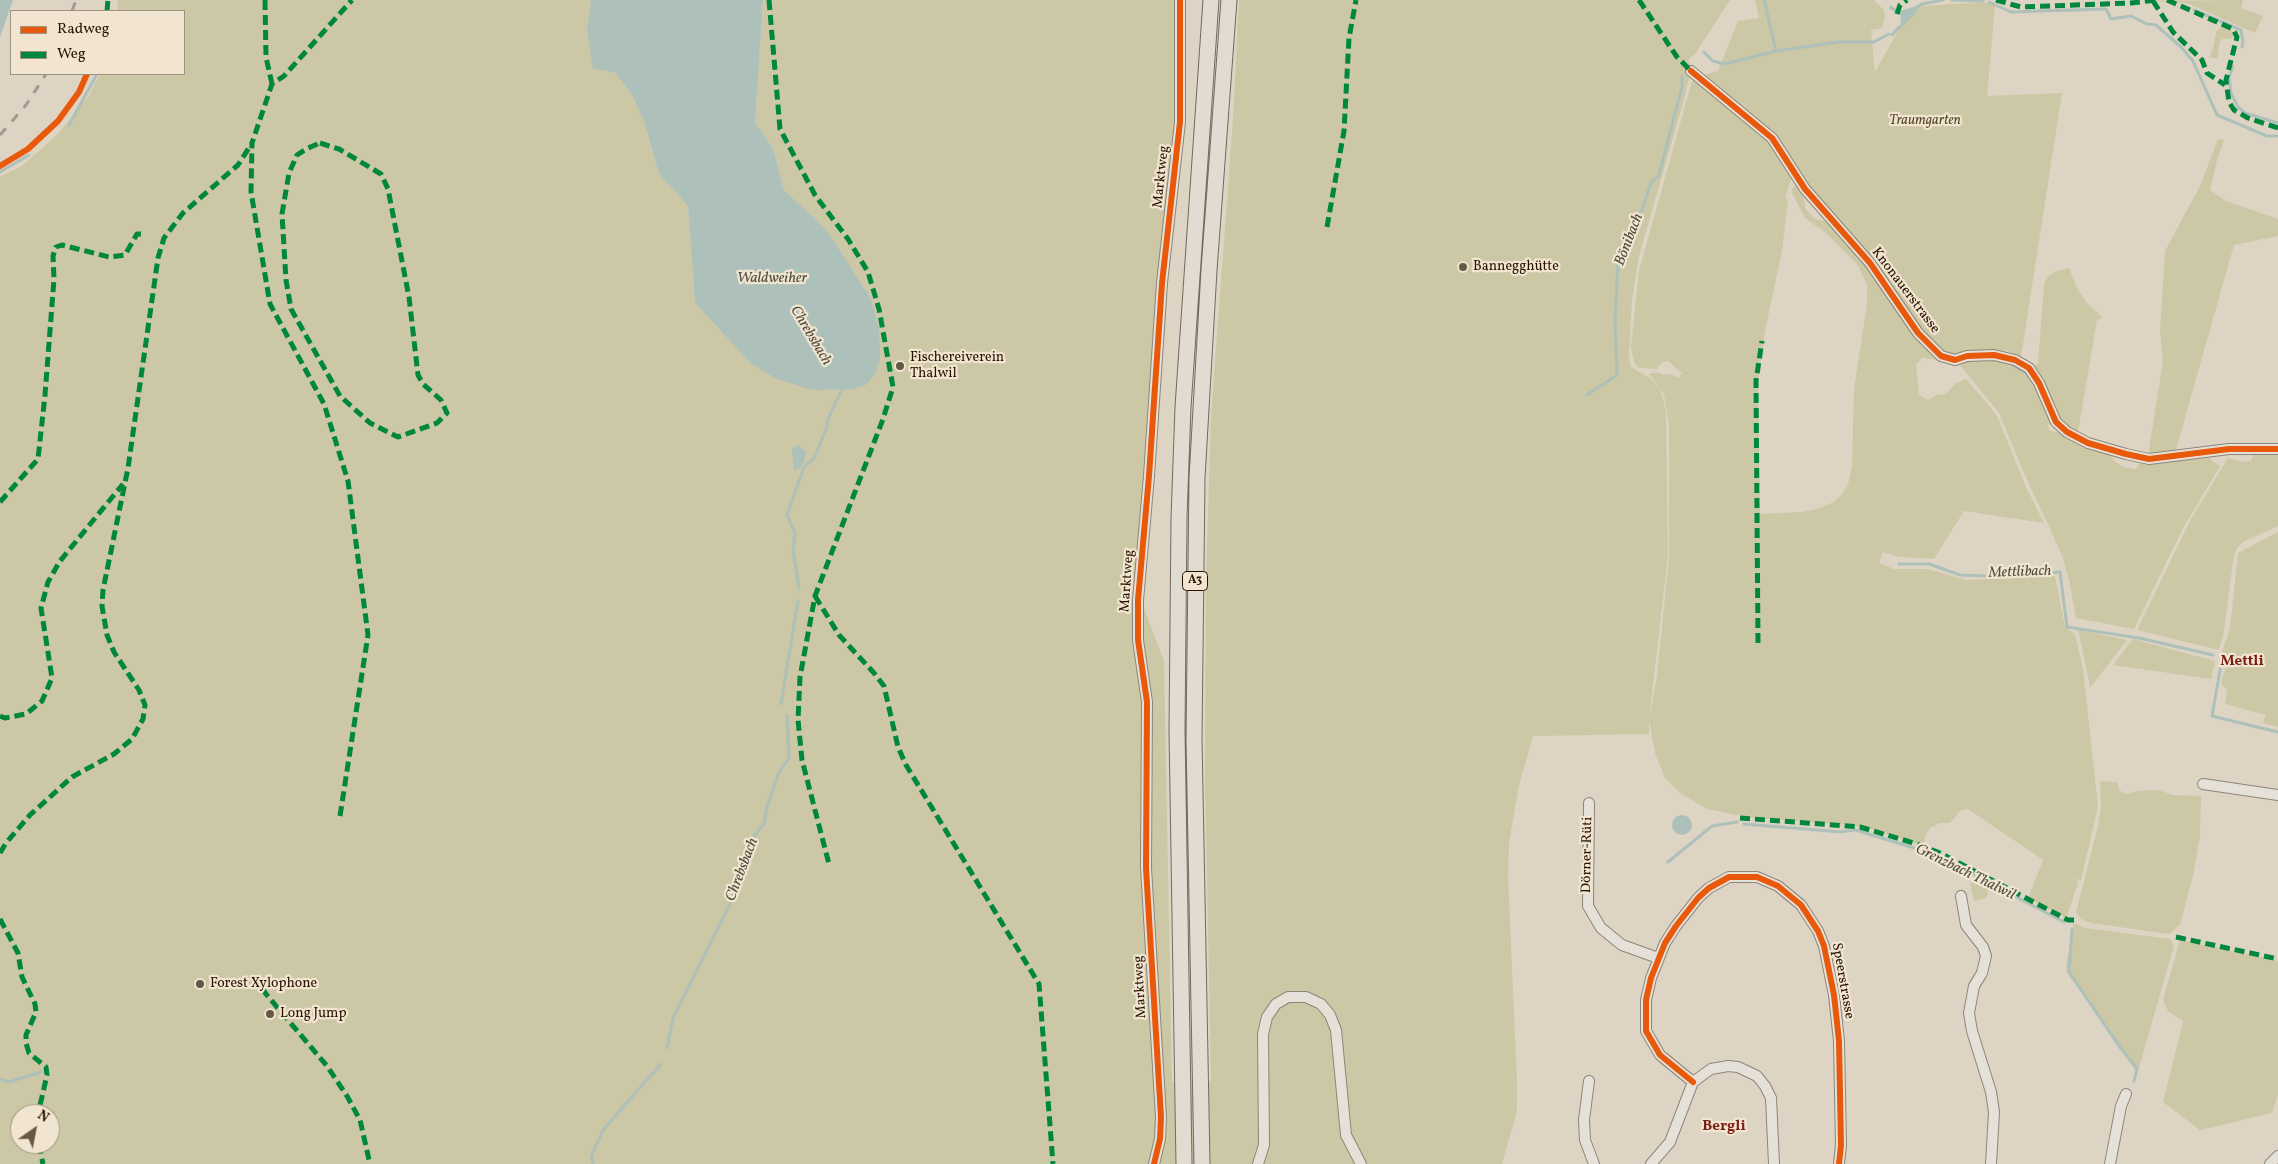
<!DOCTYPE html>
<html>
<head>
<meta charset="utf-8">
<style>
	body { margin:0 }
	#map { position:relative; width:2278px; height:1164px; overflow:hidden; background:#ded4c4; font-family:Vollkorn,serif }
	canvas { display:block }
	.legend { position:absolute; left:10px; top:10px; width:175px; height:65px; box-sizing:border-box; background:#f1e5d2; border:1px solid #a0927e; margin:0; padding:6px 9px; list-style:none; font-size:15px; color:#271500 }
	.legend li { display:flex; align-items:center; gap:10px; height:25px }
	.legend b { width:25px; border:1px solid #a0927e }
	.north { position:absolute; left:10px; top:1104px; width:50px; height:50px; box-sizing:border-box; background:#f1e5d2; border:1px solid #a0927e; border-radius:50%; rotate:33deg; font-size:14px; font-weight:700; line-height:20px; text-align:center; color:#271500 }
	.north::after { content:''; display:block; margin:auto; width:18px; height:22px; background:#675845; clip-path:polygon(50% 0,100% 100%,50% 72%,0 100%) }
</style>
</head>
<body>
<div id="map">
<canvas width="2278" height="1164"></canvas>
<ul class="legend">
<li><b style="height:6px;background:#e8590c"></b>Radweg</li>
<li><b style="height:6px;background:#00873e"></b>Weg</li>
</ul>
<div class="north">N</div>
</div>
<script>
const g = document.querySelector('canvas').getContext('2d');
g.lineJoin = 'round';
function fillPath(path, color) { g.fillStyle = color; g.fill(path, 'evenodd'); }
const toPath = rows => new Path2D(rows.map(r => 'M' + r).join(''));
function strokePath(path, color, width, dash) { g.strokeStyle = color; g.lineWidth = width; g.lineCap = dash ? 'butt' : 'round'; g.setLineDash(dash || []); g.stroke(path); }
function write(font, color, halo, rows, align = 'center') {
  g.font = font + ' Vollkorn,serif'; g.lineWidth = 4.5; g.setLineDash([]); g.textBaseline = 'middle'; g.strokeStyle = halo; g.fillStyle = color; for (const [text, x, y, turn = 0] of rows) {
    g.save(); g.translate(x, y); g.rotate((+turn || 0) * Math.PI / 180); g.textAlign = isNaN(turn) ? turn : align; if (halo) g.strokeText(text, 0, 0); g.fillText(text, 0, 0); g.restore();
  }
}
const green = toPath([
	[118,0,591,0,587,30,614,72,631,93,644,121,659,174,688,206,695,303,750,363,870,297,826,229,784,190,773,148,755,123,763,0,1175,0,1174,133,1159,268,1150,419,1134,582,1164,661,1172,1082,1211,1081,1205,776,1206,580,1211,417,1233,119,1239,0,1730,0,1695,54,1689,59,1691,71,1683,103,1639,256,1632,300,1629,355,1631,367,1650,378,1660,389,1666,411,1668,555,1649,719,1657,676,1669,557,1669,425,1664,394,1649,374,1657,372,1664,375,1671,374,1678,378,1682,373,1668,361,1661,363,1657,369,1639,368,1634,363,1631,346,1639,271,1692,81,1703,75,1718,71,1738,21,1759,18,1755,0,1874,0,1884,10,1885,16,1882,28,1871,30,1875,72,1911,7,1982,2,1995,5,1987,96,2062,93,2021,357,2006,350,1955,357,1941,352,1929,343,1794,174,1790,182,1785,198,1788,200,1782,251,1765,331,1758,380,1760,514,1801,512,1817,509,1834,502,1843,493,1849,481,1852,466,1854,389,1867,304,1867,284,1857,264,1826,233,1805,218,1791,191,1795,185,1804,196,1805,208,1815,219,1825,221,1854,250,1939,360,1922,358,1916,365,1919,395,1928,400,1937,395,1946,394,1956,383,1966,379,1991,408,1998,418,2026,487,2044,523,1964,511,1934,559,1899,557,1883,552,1879,563,1894,569,1927,569,1966,580,2055,576,2065,627,2075,634,2083,669,2098,806,2081,881,2076,878,2078,883,2066,918,2028,898,2043,860,1968,809,1960,811,1950,823,1939,823,1930,828,1925,837,1924,846,1872,829,1850,825,1747,817,1707,809,1680,793,1665,778,1655,753,1649,719,1649,734,1533,736,1519,785,1509,843,1508,876,1517,1082,1517,1111,1502,1164,0,1164,0,177,22,166,57,135,88,97,100,74,184,74,184,11,117,11],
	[20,1114,50,1114,50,1144,20,1144],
	[2243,0,2241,8,2263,16,2255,33,2187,3,2140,1],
	[2220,27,2232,31,2234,35,2231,39,2222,39,2219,43,2218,59,2209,57,2213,49,2216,32],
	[2218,139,2224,140,2217,160,2210,190,2226,201,2278,219,2278,236,2234,245,2175,453,2148,456,2163,361,2160,330,2165,251,2200,186],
	[2069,268,2077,288,2086,302,2103,318,2097,320,2078,432,2072,431,2065,425,2054,410,2030,367,2038,364,2044,284,2047,277,2056,271],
	[1964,359,2000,360,2020,367,2028,373,2035,383,2051,420,2048,426,2050,431,2062,433,2092,450,2111,455,2114,461,2123,467,2136,469,2141,461,2207,455,2211,460,2220,466,2183,528,2134,629,2076,618,2070,584,2063,558,2052,533,2024,473,1999,413,1960,365],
	[2254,454,2278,454,2278,526,2243,542,2237,548,2233,562,2223,638,2218,650,2137,630,2191,519,2228,458,2243,462,2251,461],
	[2278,532,2278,727,2263,723,2266,715,2225,704,2227,690,2221,684,2228,657,2222,652,2230,628,2238,553],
	[2078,630,2127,640,2090,688,2087,671],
	[2133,639,2215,661,2211,679,2113,665],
	[2100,781,2117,782,2119,790,2126,794,2138,791,2159,790,2172,795,2201,796,2200,836,2193,876,2180,925,2169,934,2091,923,2081,919,2076,912,2098,826,2101,807],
	[1977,882,1984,885,1988,889,1988,895,1985,898,1974,901,1970,883],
	[2074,923,2085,928,2170,939,2174,946,2138,1071,2067,973,2066,966],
	[2180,940,2278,961,2278,1095,2272,1113,2200,1130,2163,1102,2183,1021,2168,1011,2163,1000]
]);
const water = toPath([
	[0,0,13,0,0,37],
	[591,0,763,0,755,123,773,148,784,190,826,229,870,297,879,328,880,360,875,374,866,385,852,389,812,390,777,379,750,363,695,303,688,206,659,174,644,121,631,93,614,72,593,69,587,30],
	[1890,5,1900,11,1917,6,1917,12,1900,29,1901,15,1889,9],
	[799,445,807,453,801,467,794,471,792,449],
	'1672 825a10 10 0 1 1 20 0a10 10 0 1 1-20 0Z'
]);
const stream = toPath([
	[1764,0,1776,51],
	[1952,0,1983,1],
	[1989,2,2011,12,2106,9,2111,19,2131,16,2147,24,2156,25,2181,47,2193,61,2217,115,2267,136,2278,136],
	[1917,7,1922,4,1943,0],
	[2194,10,2241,30,2243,42,2242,47],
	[1892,35,1899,27],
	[1704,52,1713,61,1725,64,1776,51,1838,42,1874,42,1889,34],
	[2233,67,2229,77,2231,93,2238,107,2245,113,2278,123],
	[69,125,97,74],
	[0,172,29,155],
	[2010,363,2028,374],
	[1587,395,1617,375,1615,319,1618,263,1632,238,1651,183,1659,175,1682,87,1682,76],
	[1899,564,1929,564,1960,575,1988,576,2012,573,2025,575,2060,572,2067,627,2139,638,2213,655],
	[799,588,793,551,795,533,787,515,804,467,814,458,827,427,828,419,842,389,840,386],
	[2222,659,2212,716,2278,732],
	[781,704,798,601],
	[1744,824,1841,832,1855,830,1921,850,1940,857,2064,922],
	[1668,862,1712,826,1737,822],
	[2072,929,2069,972,2119,1046,2137,1069,2134,1081],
	[667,1048,673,1018,741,882,742,865,753,837,764,824,767,807,779,772,789,758,787,715],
	[0,1079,9,1082,41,1072],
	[593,1164,591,1157,603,1130,661,1064]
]);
const minor = toPath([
	[1691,71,1772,138,1805,189,1870,263,1918,333,1941,356,1955,360,1967,356,1994,355,2015,360,2029,368,2039,383,2056,422,2067,432,2088,443,2126,454,2149,459,2229,449,2278,449],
	[2203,784,2278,795],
	[1589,803,1588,906,1601,928,1622,945,1658,958],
	[1961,896,1966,925,1983,947,1986,956,1982,973,1974,986,1969,1013,1972,1031,1991,1092,1994,1112,1991,1164],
	[1589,1081,1584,1120,1585,1140,1594,1164],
	[1693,1082,1660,1055,1646,1031,1646,1000,1651,978,1665,943,1676,926,1698,898,1709,888,1729,877,1757,877,1778,886,1801,905,1818,931,1824,946,1834,995,1839,1041,1841,1145,1839,1164],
	[1154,1164,1160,1139,1161,1117,1146,868,1147,702,1138,640,1138,600,1149,476,1162,283,1180,122,1180,0],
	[1258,1164,1264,1145,1263,1034,1267,1017,1276,1004,1288,997,1306,997,1321,1004,1330,1015,1336,1030,1346,1135,1361,1164],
	[1651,1164,1670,1142,1693,1082,1711,1069,1728,1066,1738,1067,1757,1076,1765,1086,1771,1098,1774,1164],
	[2110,1164,2121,1106,2126,1094],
	[2270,1164,2278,1156]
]);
const highway = toPath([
	[1184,1164,1177,730,1179,518,1183,407,1211,0],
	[1202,1164,1194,739,1197,478,1209,270,1229,0]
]);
const rail = toPath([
	[72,11,76,0],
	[0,135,26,105,46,74]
]);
const quiet = toPath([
	[265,0,266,57,272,84],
	[769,0,780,129,815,195,848,239,868,272,879,309,893,387,883,419,815,596,800,677,798,720,802,760,829,864],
	[1639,0,1677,57,1691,71],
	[1996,0,2021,7,2131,3,2156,0],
	[2167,0,2233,29,2237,37,2226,80,2229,102,2234,110,2248,118,2278,128],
	[2153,1,2173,32,2202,60,2207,73,2225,85],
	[107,11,108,0],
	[1897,14,1900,5,1907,0],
	[320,143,339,149,381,174,388,189,409,297,418,375,423,384,441,400,447,413,437,423,398,437,370,423,340,396,291,309,286,280,282,214,289,173,297,155,308,148,320,143],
	[1327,227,1344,131,1349,38,1356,0],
	[0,502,38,459,45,395,54,279,53,256,56,247,62,245,109,257,125,255,137,234,141,234],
	[815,596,839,635,874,673,884,686,898,747,906,765,1039,984,1053,1164],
	[1758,643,1756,381,1762,341],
	[0,716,5,718,26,714,42,701,52,678,41,608,48,582,60,561,123,484],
	[340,816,368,635,348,481,324,404,270,304,251,192,252,143,272,84,284,76,352,0],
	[1740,818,1860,827,1917,844,1940,853,2068,920,2074,920],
	[0,853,6,843,30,815,72,777,114,754,132,739,143,719,145,705,139,690,114,652,107,635,102,606,103,590,128,468,158,258,164,238,183,213,238,165,252,143],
	[0,919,18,953,22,977,35,1004,36,1012,26,1035,26,1043,29,1053,46,1067,47,1075,38,1114],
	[2176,937,2278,959],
	[254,976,266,994,327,1066,347,1096,360,1120,370,1164],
	[39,1144,43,1164]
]);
const cycleway = toPath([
	[1691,71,1772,138,1805,189,1870,263,1918,333,1941,356,1955,360,1967,356,1994,355,2015,360,2029,368,2039,383,2056,422,2067,432,2088,443,2126,454,2149,459,2229,449,2278,449],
	[0,166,28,149,58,121,79,92,87,74],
	[1693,1082,1660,1055,1646,1031,1646,1000,1651,978,1665,943,1676,926,1698,898,1709,888,1729,877,1757,877,1778,886,1801,905,1818,931,1824,946,1834,995,1839,1041,1841,1145,1839,1164],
	[1154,1164,1160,1139,1161,1117,1146,868,1147,702,1138,640,1138,600,1149,476,1162,283,1180,122,1180,0]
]);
const markers = [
	[1463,267,5,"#675845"],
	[900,366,5,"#675845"],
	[200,984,5,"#675845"],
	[270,1014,5,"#675845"]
];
const shields = [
	[1195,581,25]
];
const shieldNames = [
	["A3",1195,581]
];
const parkNames = [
	["Traumgarten",1925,121]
];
const streetNames = [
	["Marktweg",1162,177,-84],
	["Knonauerstrasse",1905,291,53],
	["Marktweg",1128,581,-86],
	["Dörner-Rüti",1588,855,-89],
	["Speerstrasse",1842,981,80],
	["Marktweg",1141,987,-93]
];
const poiNames = [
	["Bannegghütte",1473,267],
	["Fischereiverein",910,358],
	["Thalwil",910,374],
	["Forest Xylophone",210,984],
	["Long Jump",280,1014]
];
const waterNames = [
	["Bönibach",1630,240,-69],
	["Waldweiher",772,279],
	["Chrebsbach",810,336,59],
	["Mettlibach",2020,573,-2],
	["Chrebsbach",743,870,-69],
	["Grenzbach Thalwil",1965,873,26]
];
const neighbourhoodNames = [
	["Mettli",2242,662],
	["Bergli",1724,1127]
];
fillPath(green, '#ccc7a5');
fillPath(water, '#adc0ba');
strokePath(stream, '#adc0ba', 3);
strokePath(minor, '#8d8579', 12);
strokePath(highway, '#726a5f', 17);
strokePath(minor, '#e6e1d8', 10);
strokePath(highway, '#e1dbd2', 15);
strokePath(rail, '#a09a92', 3, [9, 9]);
strokePath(quiet, '#00873e', 5, [10, 5]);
strokePath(cycleway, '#e8590c', 6);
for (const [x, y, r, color] of markers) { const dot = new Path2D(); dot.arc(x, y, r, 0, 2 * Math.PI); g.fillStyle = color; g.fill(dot); strokePath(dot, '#f1e5d2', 2); }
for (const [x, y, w] of shields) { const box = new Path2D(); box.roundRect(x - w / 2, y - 9.5, w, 19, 4); g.fillStyle = '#f1e5d2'; g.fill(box); strokePath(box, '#271500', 1); }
write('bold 12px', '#271500', null, shieldNames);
write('italic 14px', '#54472a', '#f1e5d2', parkNames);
write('14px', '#271500', '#f1e5d2', streetNames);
write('14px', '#271500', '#f1e5d2', poiNames, 'left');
write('italic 15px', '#4f4e3f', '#f1e5d2', waterNames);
write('bold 15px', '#7a1f14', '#f1e5d2', neighbourhoodNames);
</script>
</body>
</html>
